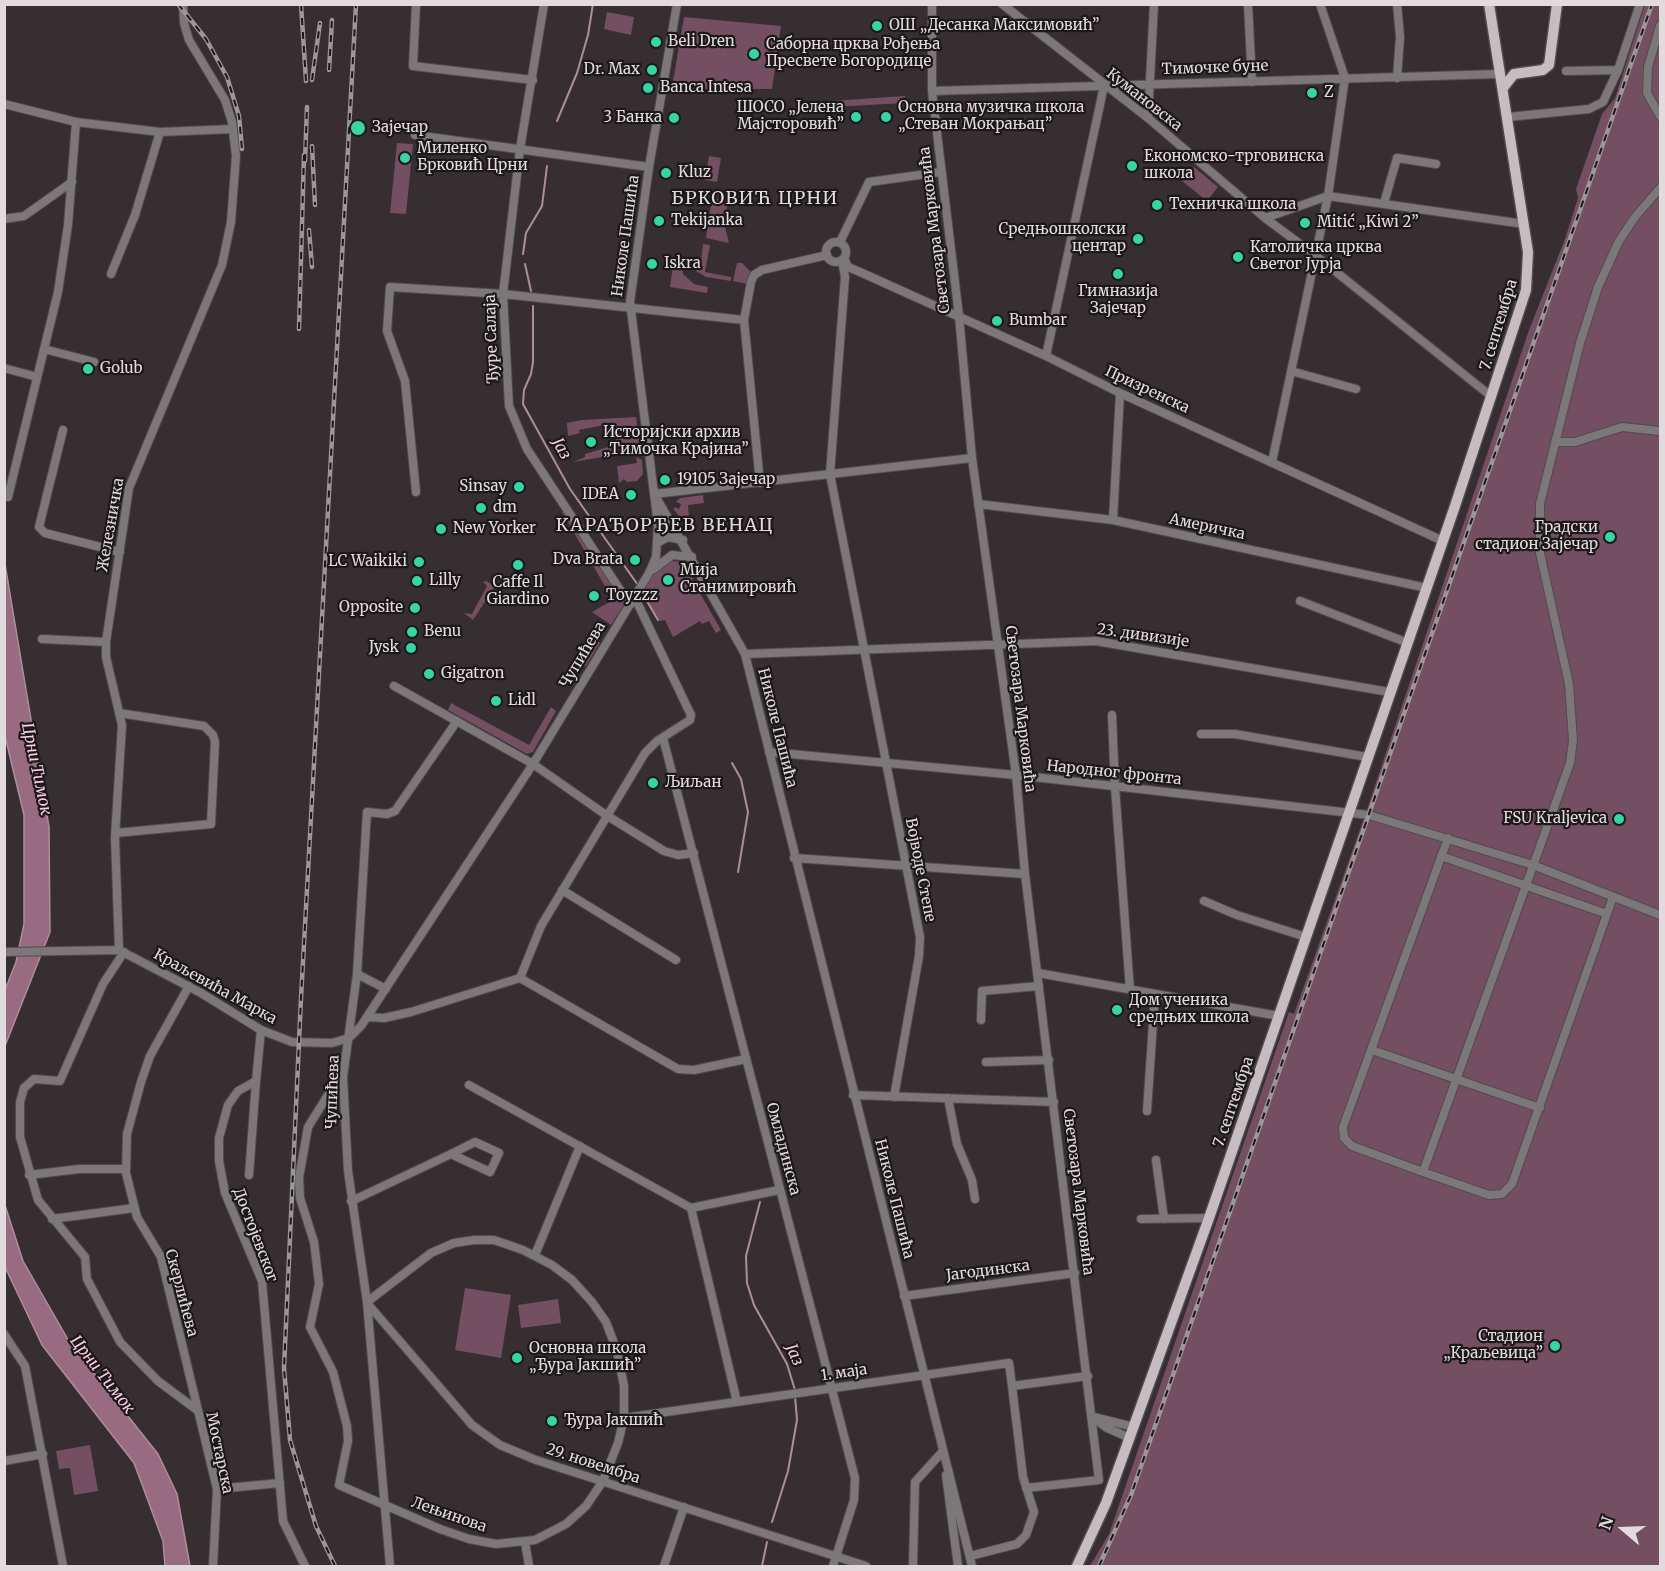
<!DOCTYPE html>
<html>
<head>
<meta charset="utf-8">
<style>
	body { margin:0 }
	#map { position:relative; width:1665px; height:1571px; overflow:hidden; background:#372e32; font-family:Merriweather,serif }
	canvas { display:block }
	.frame { position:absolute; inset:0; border:6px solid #e1dbde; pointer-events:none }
	.north { position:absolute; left:1593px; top:1499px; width:60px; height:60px; -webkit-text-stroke:4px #1c181a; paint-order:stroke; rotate:289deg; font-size:16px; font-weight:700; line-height:24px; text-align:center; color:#e1dbde }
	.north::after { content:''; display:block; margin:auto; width:21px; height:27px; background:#e1dbde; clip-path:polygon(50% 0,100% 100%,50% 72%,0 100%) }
</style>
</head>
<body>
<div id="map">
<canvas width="1665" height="1571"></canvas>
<div class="frame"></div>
<div class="north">N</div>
</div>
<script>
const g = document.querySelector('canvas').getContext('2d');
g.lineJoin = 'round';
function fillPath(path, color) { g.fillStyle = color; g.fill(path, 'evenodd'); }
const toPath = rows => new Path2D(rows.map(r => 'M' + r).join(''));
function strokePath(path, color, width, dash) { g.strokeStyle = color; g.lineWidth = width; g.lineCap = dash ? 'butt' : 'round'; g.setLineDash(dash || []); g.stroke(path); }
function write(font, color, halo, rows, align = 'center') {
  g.font = font + ' Merriweather,serif'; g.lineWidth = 4.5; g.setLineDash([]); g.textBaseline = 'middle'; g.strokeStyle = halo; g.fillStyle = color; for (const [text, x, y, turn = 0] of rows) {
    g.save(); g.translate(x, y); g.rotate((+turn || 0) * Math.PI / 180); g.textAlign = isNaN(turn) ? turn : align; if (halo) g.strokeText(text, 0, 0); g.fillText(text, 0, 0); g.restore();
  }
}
const green = toPath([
	[1645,5,1660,5,1660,1566,1090,1566,1109,1534,1289,1012,1294,1014,1363,821,1529,330,1565,239,1578,198,1576,189,1602,114,1615,98],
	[607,12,634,17,631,35,604,29],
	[684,17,781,26,772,89,678,89,673,81],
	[905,96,905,103,831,107,831,101],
	[397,143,413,144,406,214,390,213],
	[709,156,721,158,717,182,705,180],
	[1194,167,1218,187,1207,201,1182,181],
	[712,198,728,202,724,223,729,243,706,238],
	[703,244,710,245,705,272,731,277,731,281,706,277,696,271,694,261,701,262],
	[674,258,682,259,683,274,694,284,708,287,707,293,670,287],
	[737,263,742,263,753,274,748,284,733,281],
	[636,417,640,445,637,450,634,445,614,449,615,455,573,462,585,457,585,454,615,445,614,442,620,434,617,429,609,424,579,430,580,433,568,436,567,423,582,420],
	[636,457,642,460,643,474,637,481,627,482,624,479,619,483,617,466,637,463],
	[703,495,704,503,688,505,690,529,674,510,674,507,679,509,681,504,676,502,680,498],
	[565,510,624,605,611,625,592,612,613,600,562,512],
	[670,561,683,562,690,567,693,581,721,630,716,633,709,621,702,624,700,621,673,637,665,620,660,621,643,596,643,589,655,572],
	[486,581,495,586,473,620,464,613,472,614,487,586,483,582],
	[592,637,600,643,586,666,580,667,586,655,580,651,588,638],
	[451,703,529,745,551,707,556,711,533,752,527,754,448,710],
	[465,1288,511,1295,501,1358,455,1350],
	[558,1299,561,1323,521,1328,518,1305],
	[90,1445,98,1491,74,1495,70,1468,59,1469,56,1451]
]);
const water = toPath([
	[4,558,49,827,50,932,5,1046,5,990,16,962,24,924,24,815,4,732,4,558],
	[4,1202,23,1261,70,1343,158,1454,177,1494,190,1566,165,1566,163,1541,134,1463,42,1345,5,1267,4,1202]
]);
const stream = toPath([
	[557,121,577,73,588,35,593,4],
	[523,254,526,233,542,206,547,166],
	[525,264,531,291],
	[533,306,533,362,531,374,524,390,523,404,570,489,638,585],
	[641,591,658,620],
	[732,763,741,779,748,812,738,872],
	[760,1202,746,1256,747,1283,754,1305,787,1364,795,1390],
	[772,1522,788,1471,797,1420,795,1396],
	[762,1566,767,1542]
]);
const minor = toPath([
	[416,4,413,66,533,80],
	[544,4,520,149,503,294,509,406,527,449,630,605],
	[932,4,932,91,959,316,972,458,1016,775,1025,874,1099,1480,1026,1488],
	[1002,4,1148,118,1265,218,1315,255,1492,397],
	[1248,4,1252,82],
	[1660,26,1648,67,1647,93,1660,116],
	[1566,71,1618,70],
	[1397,78,1400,37,1397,4],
	[932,91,1499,74],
	[4,104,76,122,160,132,233,129],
	[1508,117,1589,109,1603,102,1618,70,1640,4],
	[1148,118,1154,4],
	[415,135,649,167],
	[1384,203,1397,158,1436,164],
	[1265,218,1328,196,1524,224],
	[4,219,24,216,72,182],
	'826 252a10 10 0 1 1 20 0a10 10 0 1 1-20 0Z',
	[840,242,869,182,941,172],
	[842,260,845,277,830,474,920,937,919,956,894,1097],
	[845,260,848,267,860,272,1046,356,1120,393,1443,541],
	[111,274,135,215,160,132],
	[44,349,94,362],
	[1046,356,1104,86],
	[4,368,37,377],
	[1291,371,1356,389],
	[63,430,39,527,45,533,120,552],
	[1555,442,1575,442,1622,427,1660,431],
	[1272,462,1328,196,1345,78,1320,4],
	[760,483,744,320,751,282,754,275,762,270,827,255],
	[416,492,405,381,387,331,390,287,503,294,744,320],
	[654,494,972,458],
	[8,497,58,292,68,225,76,122],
	[656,497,745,654,972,1566],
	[978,504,1113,520,1427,588],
	[1113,520,1120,393],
	[659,542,668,537,683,540],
	[654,569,672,555,692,557],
	[1300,601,1408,643],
	[42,639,106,642],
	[745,654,1096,641,1389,692],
	[394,686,533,764,606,815,664,851,678,855,694,853],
	[1112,715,1115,787,1130,990],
	[1201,734,1235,734,1367,757],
	[663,738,855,1478,854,1500,833,1566],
	[769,752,1016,775,1369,815,1533,865,1660,915],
	[116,833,211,824,215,742,213,735,204,726,119,713],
	[1448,838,1343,1127,1344,1138,1352,1146,1423,1172,1489,1195,1502,1194,1512,1184,1613,897],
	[1441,856,1607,914],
	[794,858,1025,874],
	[562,890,676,960],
	[1204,901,1237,915,1306,937],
	[119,950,115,837,122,725,106,657,106,642,129,488,222,265,231,222,236,156,232,122,225,100,189,40,184,23,183,4],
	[4,952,119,950,201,993,261,1030,292,1042,332,1043,349,1038,361,1026,533,764,649,573,656,557,658,525,630,302,649,167,677,4],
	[124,952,103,984,60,1081,34,1079,24,1088,20,1102,20,1137,38,1200,85,1257,87,1279,120,1342,158,1381,197,1410],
	[1038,973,1279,1016],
	[357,974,386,989],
	[520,978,541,926,645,753,657,741,690,720,691,715,634,596],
	[189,986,150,1056,141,1082,127,1134,126,1173,137,1217,161,1257,217,1489,213,1566],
	[367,1017,384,1018,411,1012,520,978,678,1069,694,1070,746,1059],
	[981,1020,982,991,1039,986],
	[261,1030,256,1081,238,1091,228,1105,219,1138,219,1161,225,1193,262,1281,283,1521,305,1566],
	[1372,1050,1540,1108],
	[986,1062,1049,1060],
	[343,1077,333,1087,308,1127,299,1178,300,1198,314,1242,319,1284,310,1327,333,1372,347,1426,348,1441,339,1485,440,1529,469,1539,496,1544,535,1540,566,1524,586,1506,603,1481,618,1443,624,1418,624,1386,617,1351,606,1322,592,1302,572,1280,552,1265,523,1250,494,1240,474,1240,454,1243,431,1253,367,1302],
	[469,1085,691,1208,779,1190],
	[853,1095,1054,1102],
	[948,1098,957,1144,972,1180,975,1199],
	[1147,1111,1155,994],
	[1156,1160,1164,1219],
	[1423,1172,1570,763,1573,740,1569,684,1540,553,1540,504,1580,343,1598,287,1619,241,1635,217,1660,188],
	[29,1175,79,1169,126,1169],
	[249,1175,256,1081],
	[351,1201,358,1198,451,1154,475,1142,499,1153,490,1172,451,1154],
	[691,1208,737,1402],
	[52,1219,134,1208],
	[1141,1219,1209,1218],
	[535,1255,580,1146],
	[904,1296,1075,1273],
	[367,1303,472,1425,500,1445,536,1460,866,1566],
	[4,1334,25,1366,63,1566],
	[1093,1417,1107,1428,1130,1438],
	[1094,1417,1134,1427],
	[624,1418,1009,1363,1012,1386],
	[4,1461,43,1454],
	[946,1475,958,1566],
	[217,1489,280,1483],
	[525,1542,529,1566],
	[970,1556,1017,1544,1026,1535,1034,1512,1023,1477,1012,1386,1088,1376],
	[390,1566,367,1302,348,1171,343,1077,357,974,367,812,387,814,395,811,457,721],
	[664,1566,684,1507],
	[913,1566,915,1482,943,1451]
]);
const major = toPath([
	[1503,88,1514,74,1543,70,1549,65,1557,4],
	[1077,1566,1106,1503,1209,1218,1455,506,1526,290,1528,252,1489,4]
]);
const rail = toPath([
	[178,4,206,39,227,77,239,116,242,149],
	[301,4,306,81],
	[329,70,332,20],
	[312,80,320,23],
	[312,146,315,205],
	[305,161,307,107],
	[309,230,312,267],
	[299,329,304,155],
	[335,1566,316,1526,290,1440,284,1368,301,998,356,4],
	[1099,1566,1131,1495,1652,4]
]);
const markers = [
	[877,26,6,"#37d4a6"],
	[656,42,6,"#37d4a6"],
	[754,54,6,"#37d4a6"],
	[652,70,6,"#37d4a6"],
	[648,88,6,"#37d4a6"],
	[1312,93,6,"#37d4a6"],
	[856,117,6,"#37d4a6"],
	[886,117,6,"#37d4a6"],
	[674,118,6,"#37d4a6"],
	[358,128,8,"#37d4a6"],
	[405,158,6,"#37d4a6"],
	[1132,166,6,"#37d4a6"],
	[666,173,6,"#37d4a6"],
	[1157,205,6,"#37d4a6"],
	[659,221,6,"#37d4a6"],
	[1305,223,6,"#37d4a6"],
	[1138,239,6,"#37d4a6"],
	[1238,257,6,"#37d4a6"],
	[652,264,6,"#37d4a6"],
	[1118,274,6,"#37d4a6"],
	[997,321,6,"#37d4a6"],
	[88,369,6,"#37d4a6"],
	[591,442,6,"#37d4a6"],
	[665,480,6,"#37d4a6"],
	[519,487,6,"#37d4a6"],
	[631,495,6,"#37d4a6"],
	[481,508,6,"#37d4a6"],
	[441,529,6,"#37d4a6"],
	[1610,537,6,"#37d4a6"],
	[635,560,6,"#37d4a6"],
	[419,562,6,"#37d4a6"],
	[518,565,6,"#37d4a6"],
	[668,580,6,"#37d4a6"],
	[417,581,6,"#37d4a6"],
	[594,596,6,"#37d4a6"],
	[415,608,6,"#37d4a6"],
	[412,632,6,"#37d4a6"],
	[411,648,6,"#37d4a6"],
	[429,674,6,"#37d4a6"],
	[496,701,6,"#37d4a6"],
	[653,783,6,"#37d4a6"],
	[1619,819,6,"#37d4a6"],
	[1117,1010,6,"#37d4a6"],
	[1555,1346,6,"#37d4a6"],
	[517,1358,6,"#37d4a6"],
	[552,1421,6,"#37d4a6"]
];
const poiNames = [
	["ОШ „Десанка Максимовић”",889,26],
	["Beli Dren",668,42],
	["Саборна црква Рођења",766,45],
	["Пресвете Богородице",766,62],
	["Dr. Max",640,70,"right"],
	["Banca Intesa",660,88],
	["Z",1324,93],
	["ШОСО „Јелена",844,108,"right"],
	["Мајсторовић”",844,125,"right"],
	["Основна музичка школа",898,108],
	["„Стеван Мокрањац”",898,125],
	["3 Банка",662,118,"right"],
	["Зајечар",372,128],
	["Миленко",417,149],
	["Брковић Црни",417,166],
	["Економско-трговинска",1144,157],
	["школа",1144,174],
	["Kluz",678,173],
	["Техничка школа",1169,205],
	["Tekijanka",671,221],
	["Mitić „Kiwi 2”",1317,223],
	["Средњошколски",1126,230,"right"],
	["центар",1126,247,"right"],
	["Католичка црква",1250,248],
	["Светог Јурја",1250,265],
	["Iskra",664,264],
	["Гимназија",1118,292,"center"],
	["Зајечар",1118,309,"center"],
	["Bumbar",1009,321],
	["Golub",100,369],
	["Историјски архив",603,433],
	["„Тимочка Крајина”",603,450],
	["19105 Зајечар",677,480],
	["Sinsay",507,487,"right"],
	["IDEA",619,495,"right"],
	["dm",493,508],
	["Градски",1598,528,"right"],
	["стадион Зајечар",1598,545,"right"],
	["New Yorker",453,529],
	["Dva Brata",623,560,"right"],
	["LC Waikiki",407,562,"right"],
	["Мија",680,571],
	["Станимировић",680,588],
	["Lilly",429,581],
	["Caffe Il",518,583,"center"],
	["Giardino",518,600,"center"],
	["Toyzzz",606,596],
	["Opposite",403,608,"right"],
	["Benu",424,632],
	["Jysk",399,648,"right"],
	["Gigatron",441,674],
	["Lidl",508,701],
	["Љиљан",665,783],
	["FSU Kraljevica",1607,819,"right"],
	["Дом ученика",1129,1001],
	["средњих школа",1129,1018],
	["Стадион",1543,1337,"right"],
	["„Краљевица”",1543,1354,"right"],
	["Основна школа",529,1349],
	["„Ђура Јакшић”",529,1366],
	["Ђура Јакшић",564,1421]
];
const streetNames = [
	["Тимочке буне",1215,68,-2],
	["Кумановска",1144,100,38],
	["Светозара Марковића",935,230,-97],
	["Николе Пашића",626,236,-82],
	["7. септембра",1499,325,-73],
	["Ђуре Салаја",492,339,-92],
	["Призренска",1147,390,25],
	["Железничка",111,525,-80],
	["Америчка",1207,527,12],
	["23. дивизије",1143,636,8],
	["Чупићева",583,655,-59],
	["Светозара Марковића",1020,709,83],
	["Николе Пашића",777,728,76],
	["Народног фронта",1114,773,6],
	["Војводе Степе",920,870,79],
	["Краљевића Марка",215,987,29],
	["Чупићева",333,1092,-88],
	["7. септембра",1234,1102,-71],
	["Омладинска",783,1149,75],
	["Светозара Марковића",1078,1192,83],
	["Николе Пашића",894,1199,76],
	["Достојевског",255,1235,69],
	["Јагодинска",988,1271,-7],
	["Скерлићева",181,1293,75],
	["1. маја",844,1373,-8],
	["Мостарска",219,1453,78],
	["29. новембра",593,1464,18],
	["Лењинова",449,1515,19]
];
const waterNames = [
	["Јаз",561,449,61],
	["Црни Тимок",36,769,78],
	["Јаз",794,1355,66],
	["Црни Тимок",102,1375,52]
];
const quarterNames = [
	["БРКОВИЋ ЦРНИ",755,199],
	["КАРАЂОРЂЕВ ВЕНАЦ",665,526]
];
fillPath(green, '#744e61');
fillPath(water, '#986b81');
strokePath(water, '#ae8d9d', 1.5);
strokePath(stream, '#ae8d9d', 2);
strokePath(minor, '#524a4e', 10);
strokePath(major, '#524a4e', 13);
strokePath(minor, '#7c7779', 8);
strokePath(major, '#c6bcc1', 10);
strokePath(rail, '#9d9699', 4.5);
strokePath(rail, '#1c181a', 2, [7]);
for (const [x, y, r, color] of markers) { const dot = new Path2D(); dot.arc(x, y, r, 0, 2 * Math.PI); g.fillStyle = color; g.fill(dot); strokePath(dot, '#1c181a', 2); }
write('15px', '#e1dbde', '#1c181a', poiNames, 'left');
write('15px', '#e1dbde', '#1c181a', streetNames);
write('italic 16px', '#f9cce2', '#1c181a', waterNames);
g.letterSpacing = '1.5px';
write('18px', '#e1dbde', '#1c181a', quarterNames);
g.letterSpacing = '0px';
</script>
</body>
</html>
